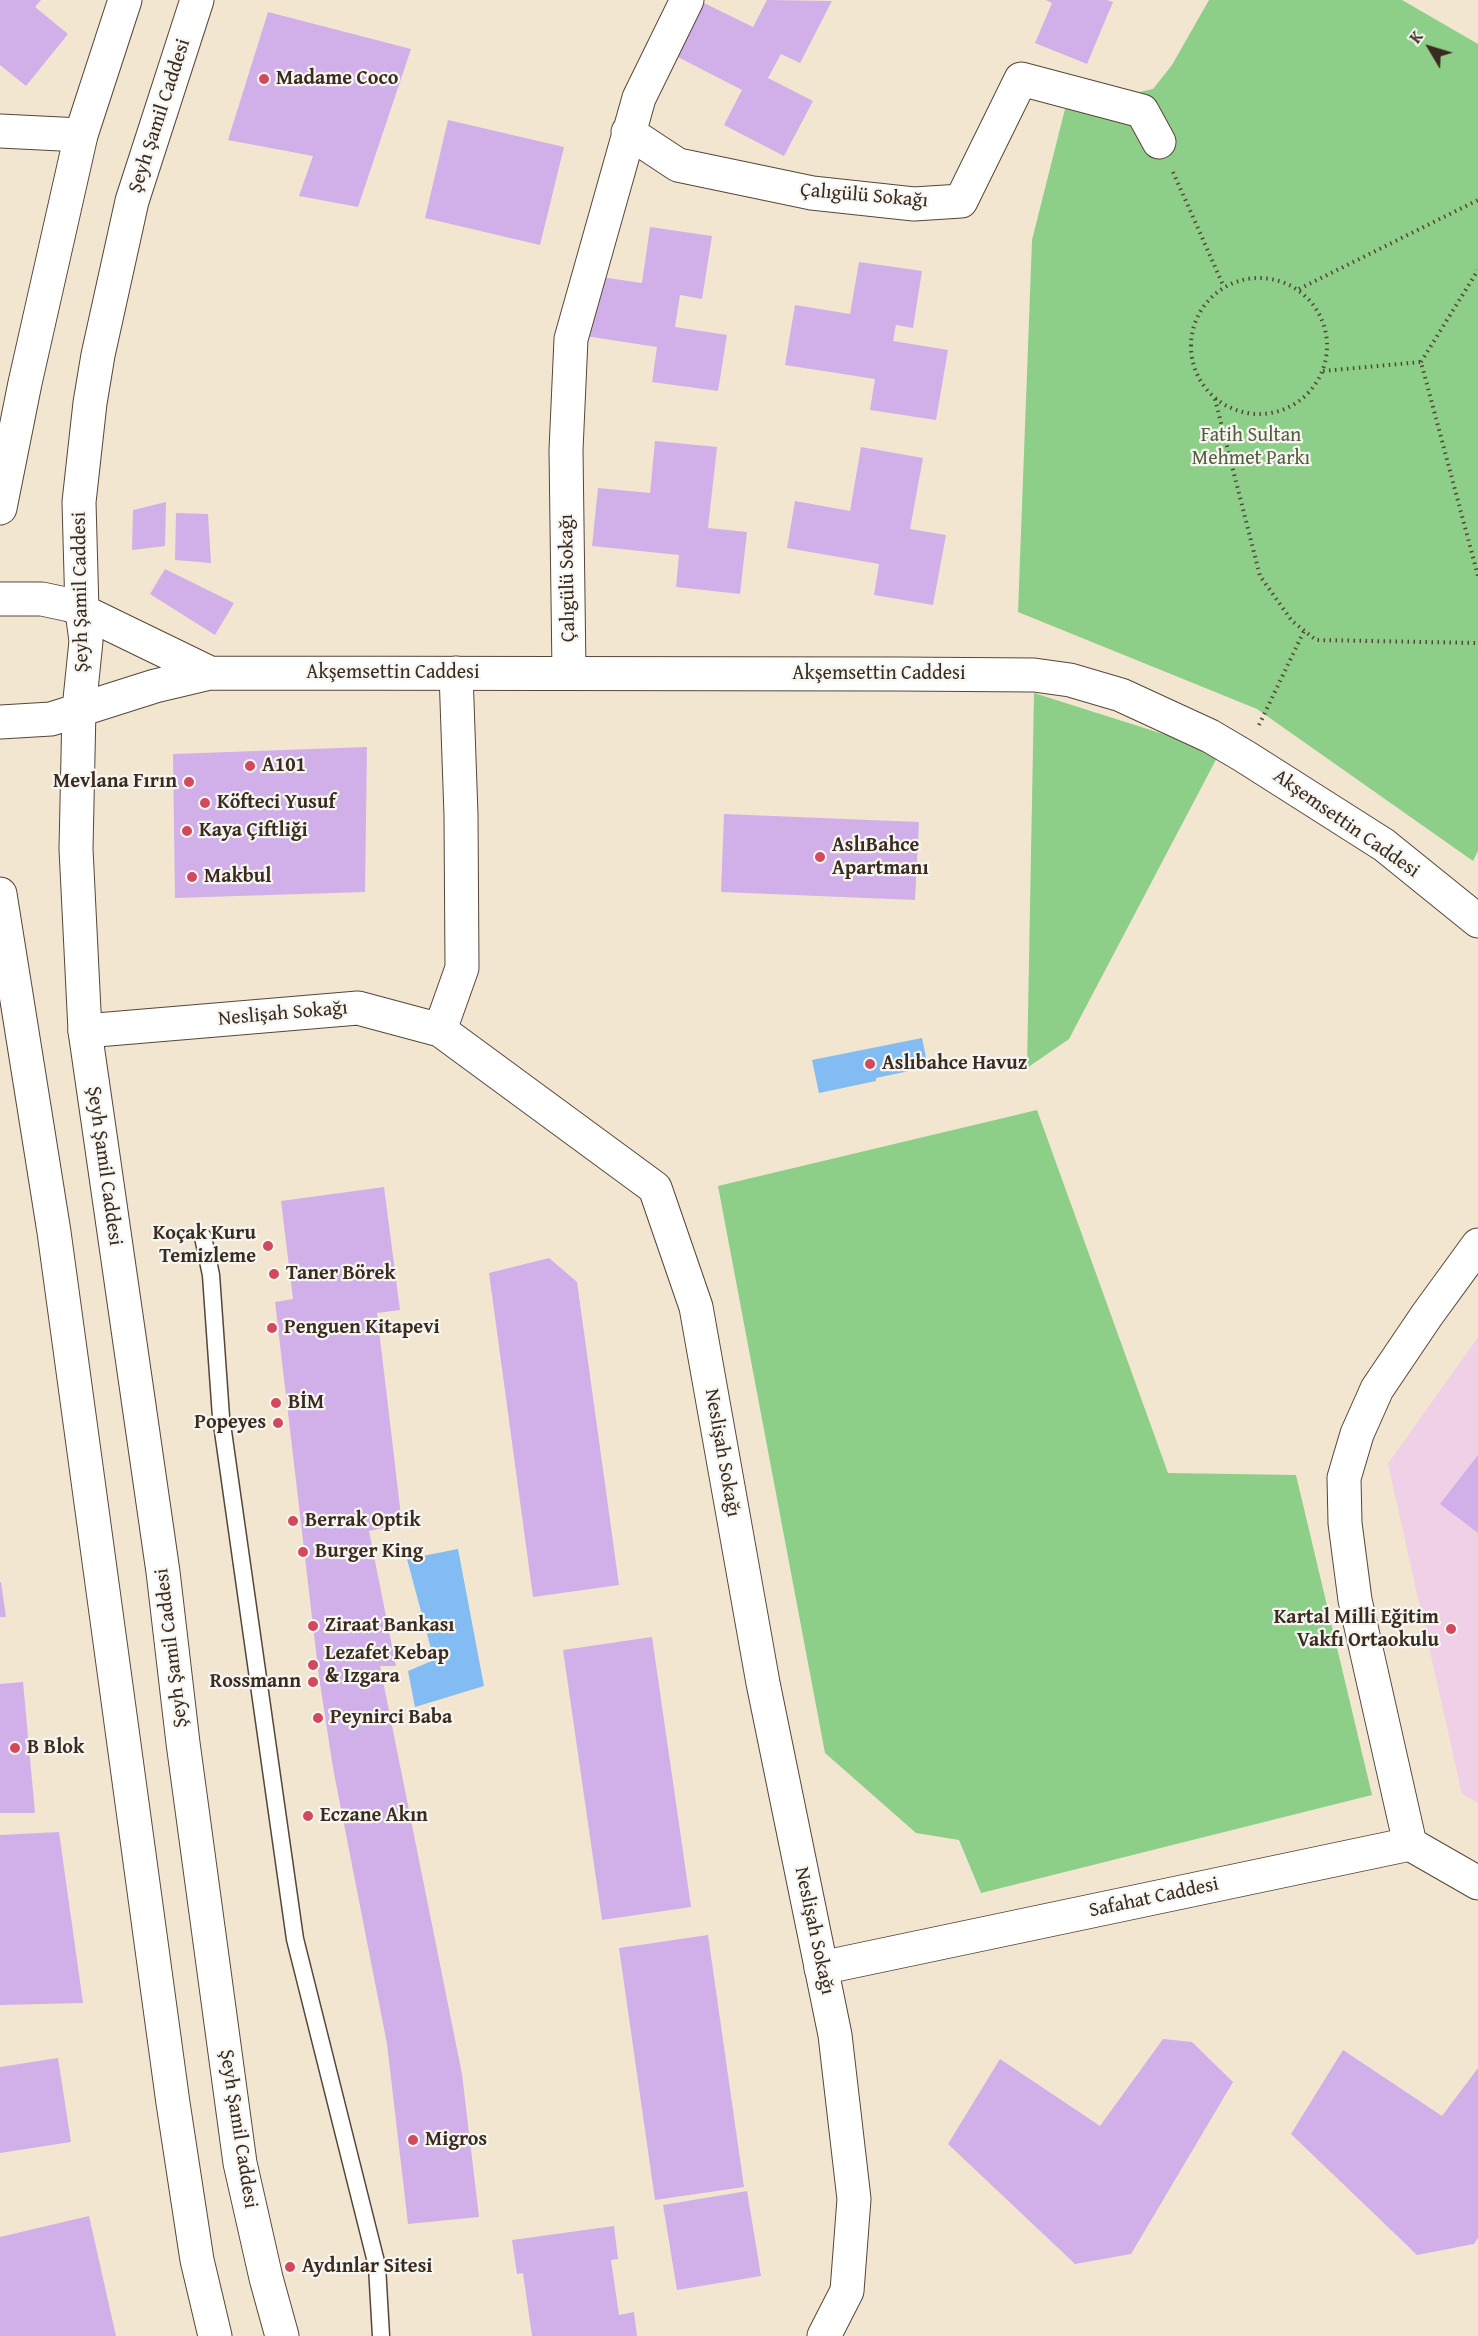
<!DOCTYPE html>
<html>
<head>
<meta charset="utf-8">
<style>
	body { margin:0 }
	#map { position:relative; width:1478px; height:2336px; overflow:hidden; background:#f2e6d0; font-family:"Gentium Book Plus",serif }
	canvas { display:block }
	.north { position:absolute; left:1400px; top:18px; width:60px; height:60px; -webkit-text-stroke:4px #f6f6f2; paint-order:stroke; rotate:308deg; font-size:16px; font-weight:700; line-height:24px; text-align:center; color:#3b2a1e }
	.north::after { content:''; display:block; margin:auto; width:21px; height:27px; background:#3b2a1e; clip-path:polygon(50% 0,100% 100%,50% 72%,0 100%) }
</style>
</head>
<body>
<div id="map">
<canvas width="1478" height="2336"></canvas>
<div class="north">K</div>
</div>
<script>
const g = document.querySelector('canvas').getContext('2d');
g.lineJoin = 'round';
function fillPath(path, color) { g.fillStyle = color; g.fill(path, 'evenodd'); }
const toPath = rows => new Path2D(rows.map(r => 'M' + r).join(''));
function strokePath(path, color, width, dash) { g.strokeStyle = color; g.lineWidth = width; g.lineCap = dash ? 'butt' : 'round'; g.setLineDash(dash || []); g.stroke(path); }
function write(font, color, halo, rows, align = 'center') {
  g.font = font + ' "Gentium Book Plus",serif'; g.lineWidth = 4.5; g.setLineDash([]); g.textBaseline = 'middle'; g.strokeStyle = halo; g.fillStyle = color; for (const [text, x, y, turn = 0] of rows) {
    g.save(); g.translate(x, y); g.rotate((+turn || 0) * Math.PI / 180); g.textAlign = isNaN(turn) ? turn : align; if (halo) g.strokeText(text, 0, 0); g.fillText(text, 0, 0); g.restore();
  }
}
const built = toPath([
	[1478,1337,1478,1803,1462,1794,1388,1464]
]);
const green = toPath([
	[1209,0,1402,0,1478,44,1478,851,1473,861,1257,709,1018,612,1032,240,1065,109,1153,89,1172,65],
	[1034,693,1220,752,1069,1039,1027,1068],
	[1037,1110,1168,1473,1296,1475,1372,1795,981,1893,959,1840,916,1833,825,1753,718,1186]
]);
const water = toPath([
	[922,1038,928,1067,876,1078,876,1081,819,1093,812,1060],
	[458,1549,484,1686,415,1707,408,1671,434,1660,407,1559]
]);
const building = toPath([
	[0,0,41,0,35,7,68,34,26,86,0,65],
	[767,0,832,1,800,63,781,54,768,78,813,101,784,156,724,125,742,90,676,56,704,3,753,27],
	[1046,0,1107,0,1113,2,1087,64,1035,43,1052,3],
	[268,12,411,49,358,207,299,196,313,156,228,140],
	[448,120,564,147,540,245,425,218],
	[650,227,712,236,702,299,680,295,675,327,727,335,718,391,652,382,657,347,585,336,594,276,642,283],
	[859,262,922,271,913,328,896,325,893,341,948,350,936,420,870,410,875,379,785,365,795,305,850,314],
	[655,441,717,447,708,528,747,532,740,594,676,587,679,555,592,546,598,488,650,493],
	[861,447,923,458,910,529,946,535,933,605,874,595,879,564,787,548,795,501,850,511],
	[166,502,165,546,132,550,133,510],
	[176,513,208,514,211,563,175,560],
	[165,569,234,603,215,635,150,594],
	[367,747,365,892,175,898,173,754],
	[724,814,919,822,915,900,721,892],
	[384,1187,400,1310,377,1313,402,1524,369,1531,396,1666,380,1666,462,2074,479,2217,408,2224,387,2044,333,1768,319,1677,275,1302,293,1299,281,1201],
	[549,1258,577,1282,619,1585,533,1597,489,1273],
	[1478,1455,1478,1533,1440,1504],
	[0,1582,1,1582,6,1617,0,1617],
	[652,1637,691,1907,602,1920,563,1650],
	[23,1682,35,1813,0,1813,0,1684],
	[59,1832,83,2003,0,2005,0,1835],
	[708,1935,744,2187,655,2200,619,1948],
	[1163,2039,1192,2042,1233,2082,1131,2254,1075,2264,948,2144,1000,2059,1100,2126],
	[1343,2050,1442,2116,1478,2068,1478,2238,1474,2244,1417,2255,1291,2134],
	[58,2058,71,2142,0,2153,0,2067],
	[747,2191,761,2276,677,2290,663,2205],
	[89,2216,116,2336,0,2336,0,2237],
	[614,2226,618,2259,611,2260,619,2315,634,2312,637,2336,532,2336,523,2273,517,2274,512,2240]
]);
const path = toPath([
	[1173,172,1224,287],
	'1191 346a68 68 0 1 1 136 0a68 68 0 1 1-136 0Z',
	[1299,289,1478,200],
	[1421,362,1478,270],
	[1323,371,1421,362,1478,576],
	[1215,399,1260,576,1292,621,1316,640,1478,643],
	[1259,725,1304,631]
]);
const service = toPath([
	[203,1237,211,1275,221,1417,295,1939,377,2266,381,2336]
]);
const minor = toPath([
	[0,131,81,135],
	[628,132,678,165,812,193,914,204,961,201,1021,79,1142,111,1159,142],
	[569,672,566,450,571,339,639,98,687,0],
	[440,1030,462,968,461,815,456,673],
	[85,1031,358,1008,440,1030,655,1188,696,1307,763,1683,835,2035,854,2199,847,2291,824,2336],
	[1410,1844,1355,1600,1345,1523,1344,1478,1357,1434,1377,1389,1427,1315,1478,1245]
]);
const tertiary = toPath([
	[197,0,132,201,98,355,90,403,79,502,82,611,86,641,79,709,76,849,85,1031,163,1572,183,1743,240,2163,266,2278,282,2336],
	[0,508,25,383,81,135,125,0],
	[0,599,42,599,70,605,210,673],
	[0,722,51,719,155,686,210,673,898,674,1034,675,1070,680,1121,695,1210,736,1244,756,1384,845,1478,921],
	[0,894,54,1232,173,2103,197,2260,215,2336],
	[821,1968,1410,1844,1478,1883]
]);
const markers = [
	[264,79,6,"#d1495b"],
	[250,766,6,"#d1495b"],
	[189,782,6,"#d1495b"],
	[205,803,6,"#d1495b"],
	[187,831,6,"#d1495b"],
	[820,857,6,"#d1495b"],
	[192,877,6,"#d1495b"],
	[870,1064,6,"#d1495b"],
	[268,1246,6,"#d1495b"],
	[274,1274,6,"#d1495b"],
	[272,1328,6,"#d1495b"],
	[276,1403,6,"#d1495b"],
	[278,1423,6,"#d1495b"],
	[293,1521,6,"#d1495b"],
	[303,1552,6,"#d1495b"],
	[313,1626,6,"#d1495b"],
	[1451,1629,6,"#d1495b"],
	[313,1665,6,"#d1495b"],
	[313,1682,6,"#d1495b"],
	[318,1718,6,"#d1495b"],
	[15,1748,6,"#d1495b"],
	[308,1816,6,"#d1495b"],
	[413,2140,6,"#d1495b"],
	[290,2267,6,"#d1495b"]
];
const poiNames = [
	["Madame Coco",276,79],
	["A101",262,766],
	["Mevlana Fırın",177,782,"right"],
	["Köfteci Yusuf",217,803],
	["Kaya Çiftliği",199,831],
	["AslıBahce",832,846],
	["Apartmanı",832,869],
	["Makbul",204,877],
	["Aslıbahce Havuz",882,1064],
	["Koçak Kuru",256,1234,"right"],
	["Temizleme",256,1257,"right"],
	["Taner Börek",286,1274],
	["Penguen Kitapevi",284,1328],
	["BİM",288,1403],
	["Popeyes",266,1423,"right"],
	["Berrak Optik",305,1521],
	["Burger King",315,1552],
	["Kartal Milli Eğitim",1439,1618,"right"],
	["Vakfı Ortaokulu",1439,1641,"right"],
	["Ziraat Bankası",325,1626],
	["Lezafet Kebap",325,1654],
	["& Izgara",325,1677],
	["Rossmann",301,1682,"right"],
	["Peynirci Baba",330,1718],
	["B Blok",27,1748],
	["Eczane Akın",320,1816],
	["Migros",425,2140],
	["Aydınlar Sitesi",302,2267]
];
const streetNames = [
	["Şeyh Şamil Caddesi",160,116,-72],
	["Çalıgülü Sokağı",864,196,5],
	["Çalıgülü Sokağı",568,578,-91],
	["Şeyh Şamil Caddesi",81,592,-91],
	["Akşemsettin Caddesi",393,673],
	["Akşemsettin Caddesi",879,674],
	["Akşemsettin Caddesi",1346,824,35],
	["Neslişah Sokağı",283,1014,-5],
	["Şeyh Şamil Caddesi",104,1166,82],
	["Neslişah Sokağı",722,1453,80],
	["Şeyh Şamil Caddesi",172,1648,-97],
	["Safahat Caddesi",1154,1898,-12],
	["Neslişah Sokağı",814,1931,78],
	["Şeyh Şamil Caddesi",238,2129,81]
];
const parkNames = [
	["Fatih Sultan",1251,436],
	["Mehmet Parkı",1251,459]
];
fillPath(built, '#efd0e6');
fillPath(green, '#8dcf88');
fillPath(water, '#82bcf3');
fillPath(building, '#d1b0ea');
strokePath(service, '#564639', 19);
strokePath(minor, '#564639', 35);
strokePath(tertiary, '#564639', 35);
strokePath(path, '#564639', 4, [1.5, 4.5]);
strokePath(service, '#fff', 16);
strokePath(minor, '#fff', 33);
strokePath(tertiary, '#fff', 33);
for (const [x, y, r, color] of markers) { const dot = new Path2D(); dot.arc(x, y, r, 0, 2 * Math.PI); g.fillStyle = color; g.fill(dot); strokePath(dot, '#f6f6f2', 2); }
write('bold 20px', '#3b2a1e', '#f6f6f2', poiNames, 'left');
write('20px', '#3b2a1e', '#f6f6f2', streetNames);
write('20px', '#545c3e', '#f6f6f2', parkNames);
</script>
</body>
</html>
